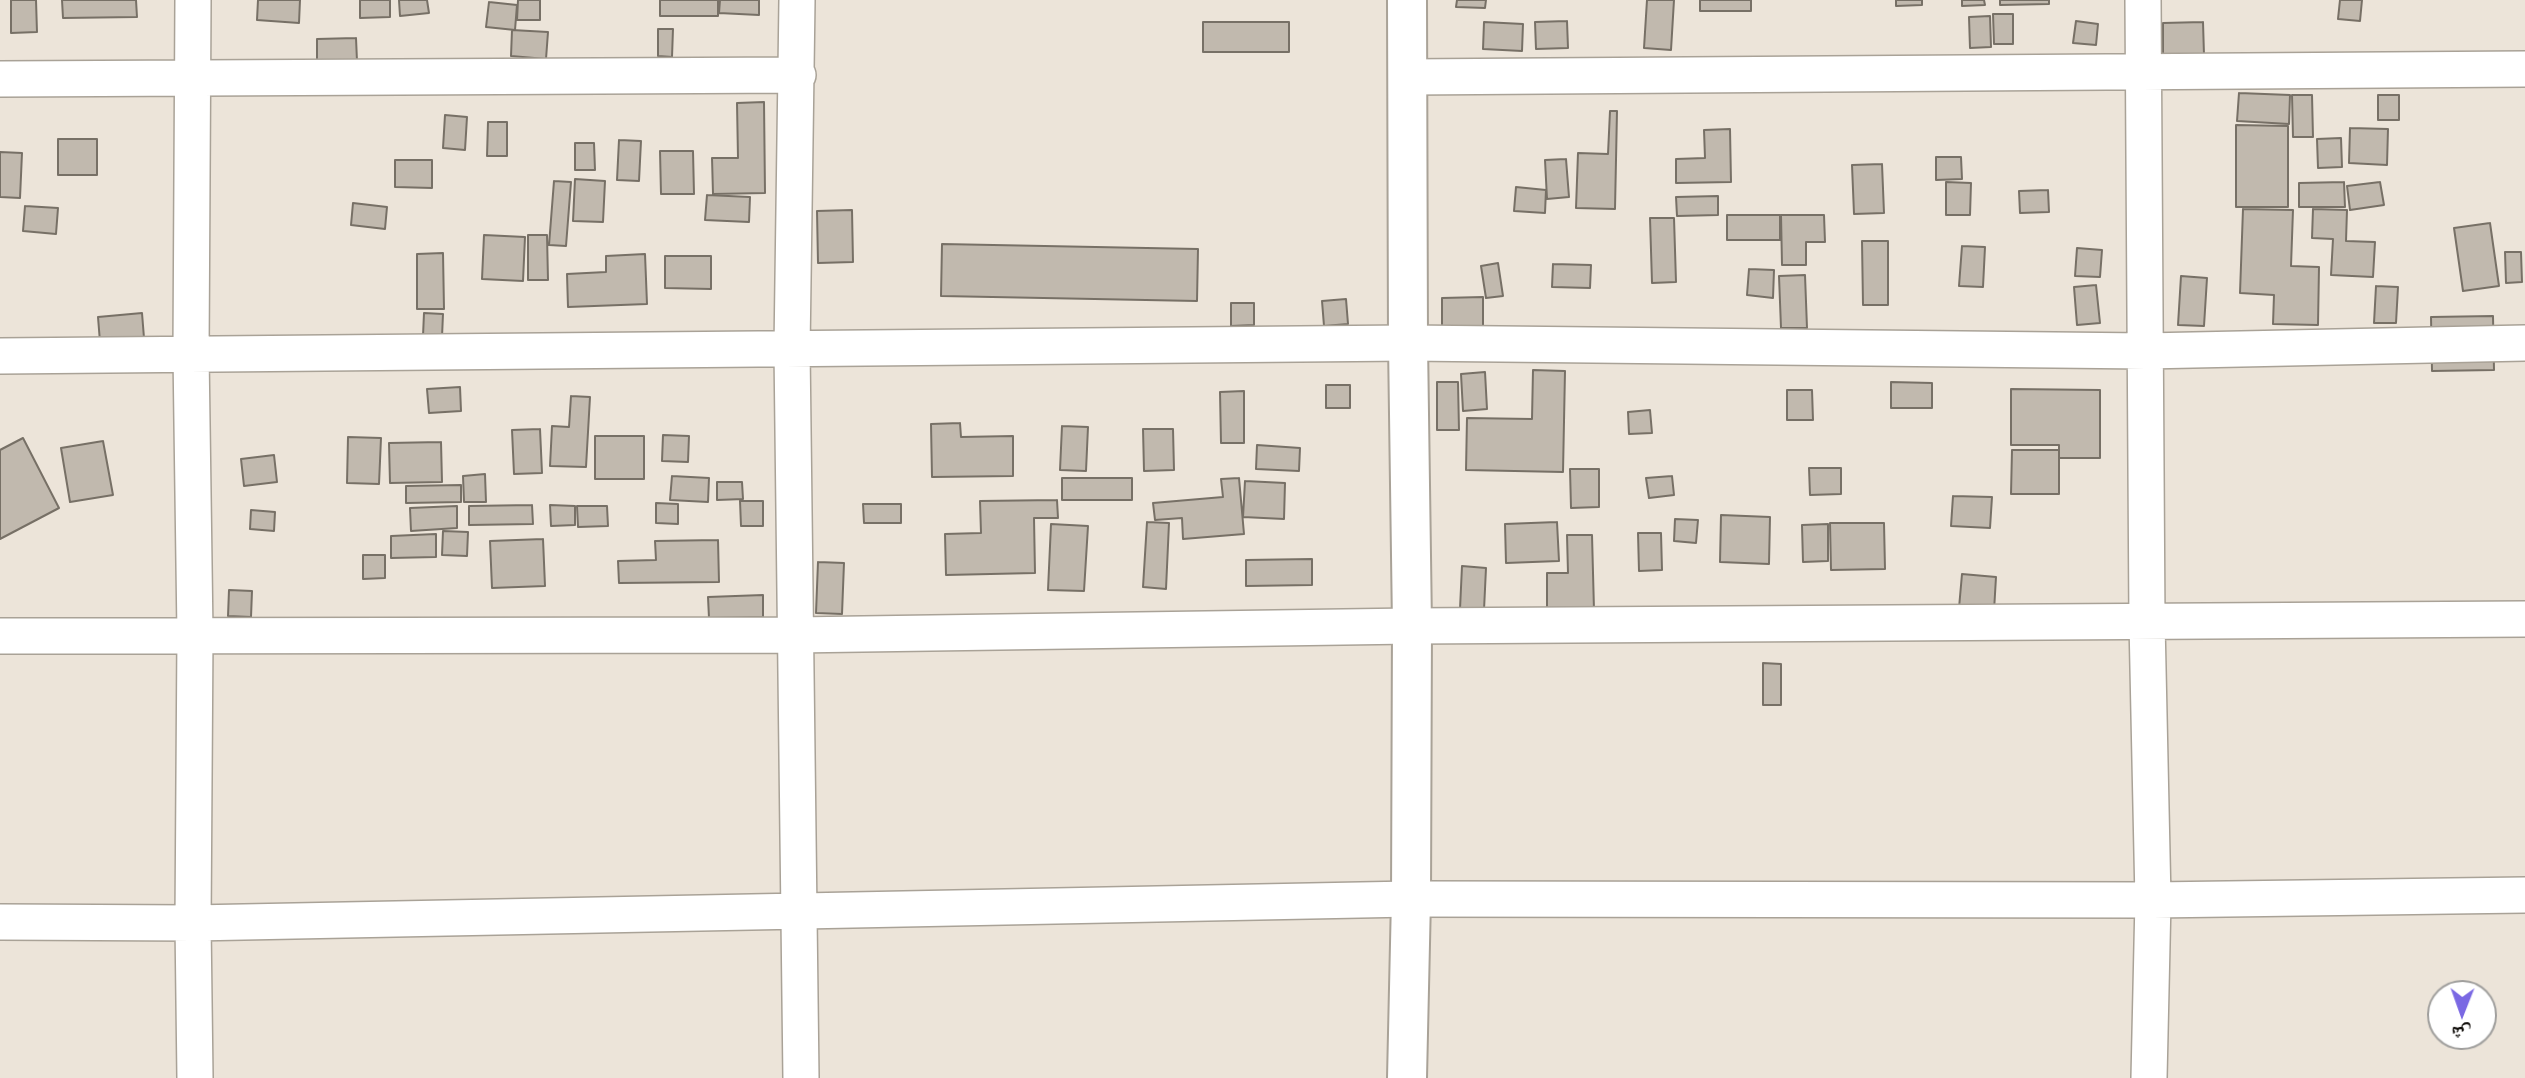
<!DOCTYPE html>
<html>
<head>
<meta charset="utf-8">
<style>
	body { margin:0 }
	#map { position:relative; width:2525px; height:1078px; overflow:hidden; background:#ece4d9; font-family:"Open Sans","Noto Naskh Arabic",sans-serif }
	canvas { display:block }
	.north { position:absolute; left:2427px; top:980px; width:70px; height:70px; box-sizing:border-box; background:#fff; border:2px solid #a09f9d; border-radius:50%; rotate:181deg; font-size:19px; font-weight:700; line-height:28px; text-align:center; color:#110e0a }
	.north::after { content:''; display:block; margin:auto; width:24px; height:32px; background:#7a68e3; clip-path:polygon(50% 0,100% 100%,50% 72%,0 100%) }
</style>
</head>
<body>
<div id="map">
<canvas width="2525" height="1078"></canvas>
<div class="north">ش</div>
</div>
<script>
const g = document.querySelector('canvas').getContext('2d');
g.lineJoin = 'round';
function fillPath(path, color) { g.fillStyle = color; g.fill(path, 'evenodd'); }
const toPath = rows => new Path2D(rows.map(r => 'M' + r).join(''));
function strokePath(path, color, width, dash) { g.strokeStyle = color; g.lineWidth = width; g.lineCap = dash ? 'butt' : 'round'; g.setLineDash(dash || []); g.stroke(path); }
const building = toPath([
	[11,0,36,0,37,32,11,33,11,0],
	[62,0,136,0,137,17,63,18,62,0],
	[258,0,300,0,299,23,257,20,258,0],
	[360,0,390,0,390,17,360,18,360,0],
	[399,0,427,0,429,13,400,16,399,0],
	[518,0,540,0,540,20,517,20,518,0],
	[660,0,718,0,718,16,660,16,660,0],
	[720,0,759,0,759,15,719,13,720,0],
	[1457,0,1486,0,1485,8,1456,7,1457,0],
	[1647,0,1674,0,1671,50,1644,48,1647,0],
	[1700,0,1751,0,1751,11,1700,11,1700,0],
	[1896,0,1922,0,1922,5,1896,6,1896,0],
	[1962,0,1984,0,1985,5,1962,6,1962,0],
	[2000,0,2049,0,2049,4,2000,5,2000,0],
	[2340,0,2362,0,2360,21,2338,19,2340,0],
	[489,2,517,5,515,30,486,27,489,2],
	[1993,14,2013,14,2013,44,1994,44,1993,14],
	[1990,16,1991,47,1970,48,1969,17,1990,16],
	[1567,21,1568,48,1536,49,1535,22,1567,21],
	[2076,21,2098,24,2096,45,2073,43,2076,21],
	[1203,22,1289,22,1289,52,1203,52,1203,22],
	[1484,22,1523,24,1522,51,1483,49,1484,22],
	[2203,22,2204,55,2163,56,2163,23,2203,22],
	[658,29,673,29,672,57,658,56,658,29],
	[512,30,548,32,546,59,511,56,512,30],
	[356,38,357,61,317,62,317,39,356,38],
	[2239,93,2290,95,2289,124,2237,121,2239,93],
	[2292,95,2312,95,2313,137,2293,137,2292,95],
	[2378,95,2399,95,2399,120,2378,120,2378,95],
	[764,102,765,193,713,194,712,158,738,158,737,103,764,102],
	[1610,111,1617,111,1615,209,1576,208,1578,153,1608,154,1610,111],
	[445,115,467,117,465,150,443,148,445,115],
	[488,122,507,122,507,156,487,156,488,122],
	[2236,125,2288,126,2288,207,2236,207,2236,125],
	[2350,128,2388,129,2387,165,2349,163,2350,128],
	[1730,129,1731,182,1676,183,1676,159,1705,158,1704,130,1730,129],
	[2341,138,2342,167,2318,168,2317,139,2341,138],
	[58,139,97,139,97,175,58,175,58,139],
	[619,140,641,141,639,181,617,180,619,140],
	[575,143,594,143,595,170,575,170,575,143],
	[660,151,693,151,694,194,661,194,660,151],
	[0,152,22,153,20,198,0,197,0,152],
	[1936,157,1961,157,1962,179,1936,180,1936,157],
	[1566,159,1569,197,1547,199,1545,160,1566,159],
	[395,160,432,160,432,188,395,187,395,160],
	[1882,164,1884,213,1854,214,1852,165,1882,164],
	[575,179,605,181,603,222,573,221,575,179],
	[554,181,571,182,566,246,549,245,554,181],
	[1946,182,1971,183,1970,215,1946,215,1946,182],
	[2344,182,2345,207,2299,207,2299,183,2344,182],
	[2380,182,2384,205,2350,210,2347,186,2380,182],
	[1516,187,1546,190,1545,213,1514,211,1516,187],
	[2048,190,2049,212,2020,213,2019,191,2048,190],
	[707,195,750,197,749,222,705,220,707,195],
	[1718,196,1718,215,1677,216,1676,197,1718,196],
	[353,203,387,207,385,229,351,225,353,203],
	[25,206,58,208,56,234,23,231,25,206],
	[2243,209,2293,210,2291,266,2319,267,2318,325,2273,324,2274,295,2240,293,2243,209],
	[2313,209,2347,210,2346,241,2375,242,2373,277,2331,275,2333,239,2312,238,2313,209],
	[852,210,853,262,818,263,817,211,852,210],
	[1727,215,1780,215,1780,240,1727,240,1727,215],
	[1781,215,1824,215,1825,242,1806,242,1806,265,1782,265,1781,215],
	[1650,218,1674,218,1676,282,1652,283,1650,218],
	[2490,223,2499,286,2463,291,2454,228,2490,223],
	[484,235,525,237,523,281,482,279,484,235],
	[528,235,547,235,548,280,528,280,528,235],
	[1862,241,1888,241,1888,305,1863,305,1862,241],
	[942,244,1198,249,1197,301,941,296,942,244],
	[1962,246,1985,247,1983,287,1959,286,1962,246],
	[2077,248,2102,250,2100,277,2075,276,2077,248],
	[2505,252,2521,252,2522,282,2506,283,2505,252],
	[443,253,444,309,417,309,417,254,443,253],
	[645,254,647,304,568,307,567,274,606,272,606,256,645,254],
	[665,256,711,256,711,289,665,288,665,256],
	[1498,263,1503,296,1486,298,1481,266,1498,263],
	[1553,264,1591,265,1590,288,1552,287,1553,264],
	[1749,269,1774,270,1773,298,1747,295,1749,269],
	[1805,275,1807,328,1781,328,1779,276,1805,275],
	[2181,276,2207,278,2204,326,2178,325,2181,276],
	[2096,285,2100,323,2077,325,2074,287,2096,285],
	[2376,286,2398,287,2396,323,2374,323,2376,286],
	[1483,297,1483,329,1442,330,1442,298,1483,297],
	[1346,299,1348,324,1324,326,1322,301,1346,299],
	[1231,303,1254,303,1254,325,1231,326,1231,303],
	[142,313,144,338,100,342,98,317,142,313],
	[424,313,443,314,442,337,423,336,424,313],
	[2493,316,2494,370,2432,371,2431,317,2493,316],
	[1533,370,1565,371,1563,472,1466,470,1467,418,1532,419,1533,370],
	[1485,372,1487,409,1463,411,1461,374,1485,372],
	[1437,382,1458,382,1459,430,1437,430,1437,382],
	[1891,382,1932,383,1932,408,1891,408,1891,382],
	[1326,385,1350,385,1350,408,1326,408,1326,385],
	[460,387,461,411,429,413,427,389,460,387],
	[2011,389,2100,390,2100,458,2059,458,2059,445,2011,445,2011,389],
	[1787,390,1812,390,1813,420,1787,420,1787,390],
	[1244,391,1244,443,1221,443,1220,392,1244,391],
	[571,396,590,397,586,467,550,466,552,426,569,427,571,396],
	[1650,410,1652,433,1629,434,1628,412,1650,410],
	[960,423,961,437,1013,436,1013,476,932,477,931,424,960,423],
	[1062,426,1088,427,1086,471,1060,470,1062,426],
	[540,429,542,473,514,474,512,430,540,429],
	[1143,429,1173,429,1174,470,1144,471,1143,429],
	[663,435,689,436,688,462,662,461,663,435],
	[595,436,644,436,644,479,595,479,595,436],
	[348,437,381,438,379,484,347,483,348,437],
	[23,438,59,508,0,539,0,450,23,438],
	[103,441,113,495,70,502,61,448,103,441],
	[441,442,442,482,390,483,389,443,441,442],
	[1257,445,1300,448,1299,471,1256,469,1257,445],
	[2012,450,2059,450,2059,494,2011,494,2012,450],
	[274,455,277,482,244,486,241,459,274,455],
	[1809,468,1841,468,1841,494,1810,495,1809,468],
	[1570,469,1599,469,1599,507,1571,508,1570,469],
	[485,474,486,502,464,502,463,476,485,474],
	[672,476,709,478,708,502,670,500,672,476],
	[1672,476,1674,495,1649,498,1646,478,1672,476],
	[1062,478,1132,478,1132,500,1062,500,1062,478],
	[1239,478,1244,534,1183,539,1182,518,1155,520,1153,503,1223,497,1221,479,1239,478],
	[1245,481,1285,483,1284,519,1243,517,1245,481],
	[717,482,742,482,743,499,717,500,717,482],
	[461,485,461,502,406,503,406,486,461,485],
	[1953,496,1992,497,1990,528,1951,526,1953,496],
	[1057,500,1058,518,1034,518,1035,573,946,575,945,534,981,533,980,501,1057,500],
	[740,501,763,501,763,526,741,526,740,501],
	[656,503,678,504,678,524,656,523,656,503],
	[863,504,901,504,901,523,864,523,863,504],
	[532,505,533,524,469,525,469,506,532,505],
	[550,505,575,506,575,525,551,526,550,505],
	[457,506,457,528,411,531,410,508,457,506],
	[577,506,607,506,608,526,578,527,577,506],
	[251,510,275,512,274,531,250,529,251,510],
	[1721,515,1770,517,1769,564,1720,562,1721,515],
	[1675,519,1698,520,1696,543,1674,541,1675,519],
	[1147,522,1169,523,1166,589,1143,587,1147,522],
	[1557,522,1559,561,1506,563,1505,524,1557,522],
	[1830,523,1884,523,1885,569,1831,570,1830,523],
	[1051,524,1088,526,1084,591,1048,590,1051,524],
	[1828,524,1828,561,1803,562,1802,525,1828,524],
	[443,531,468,532,467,556,442,555,443,531],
	[1638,533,1661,533,1662,570,1639,571,1638,533],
	[436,534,436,557,391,558,391,536,436,534],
	[1567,535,1592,535,1594,610,1547,611,1547,573,1568,573,1567,535],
	[543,539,545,586,492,588,490,541,543,539],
	[718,540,719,582,619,583,618,561,656,560,655,541,718,540],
	[363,555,385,555,385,578,363,579,363,555],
	[1312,559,1312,585,1246,586,1246,560,1312,559],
	[818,562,844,563,842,614,816,613,818,562],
	[1462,566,1486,568,1484,610,1460,609,1462,566],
	[1962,574,1996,577,1994,611,1959,608,1962,574],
	[229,590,252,591,251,617,228,616,229,590],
	[763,595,763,617,709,618,708,597,763,595],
	[1763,663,1781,664,1781,705,1763,705,1763,663]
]);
const minor = toPath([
	[193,0,191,353,195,634,193,923,195,1078],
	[797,0,792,349,801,1078],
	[2143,0,2147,622,2153,900,2149,1078],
	[1408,77,2525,69],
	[0,79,798,75],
	[0,356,1408,343,2146,351,2525,343],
	[0,636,794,635,1412,626,2525,619],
	[0,922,193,923,1411,899,2153,900,2525,895]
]);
const tertiary = toPath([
	[1407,1078,1411,899,1412,626,1408,343,1407,0]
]);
fillPath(building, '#c1b9ae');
strokePath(building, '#777066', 2);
strokePath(minor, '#a9a297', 38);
strokePath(tertiary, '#a9a297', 42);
strokePath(minor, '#fff', 35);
strokePath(tertiary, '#fff', 38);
</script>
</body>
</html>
